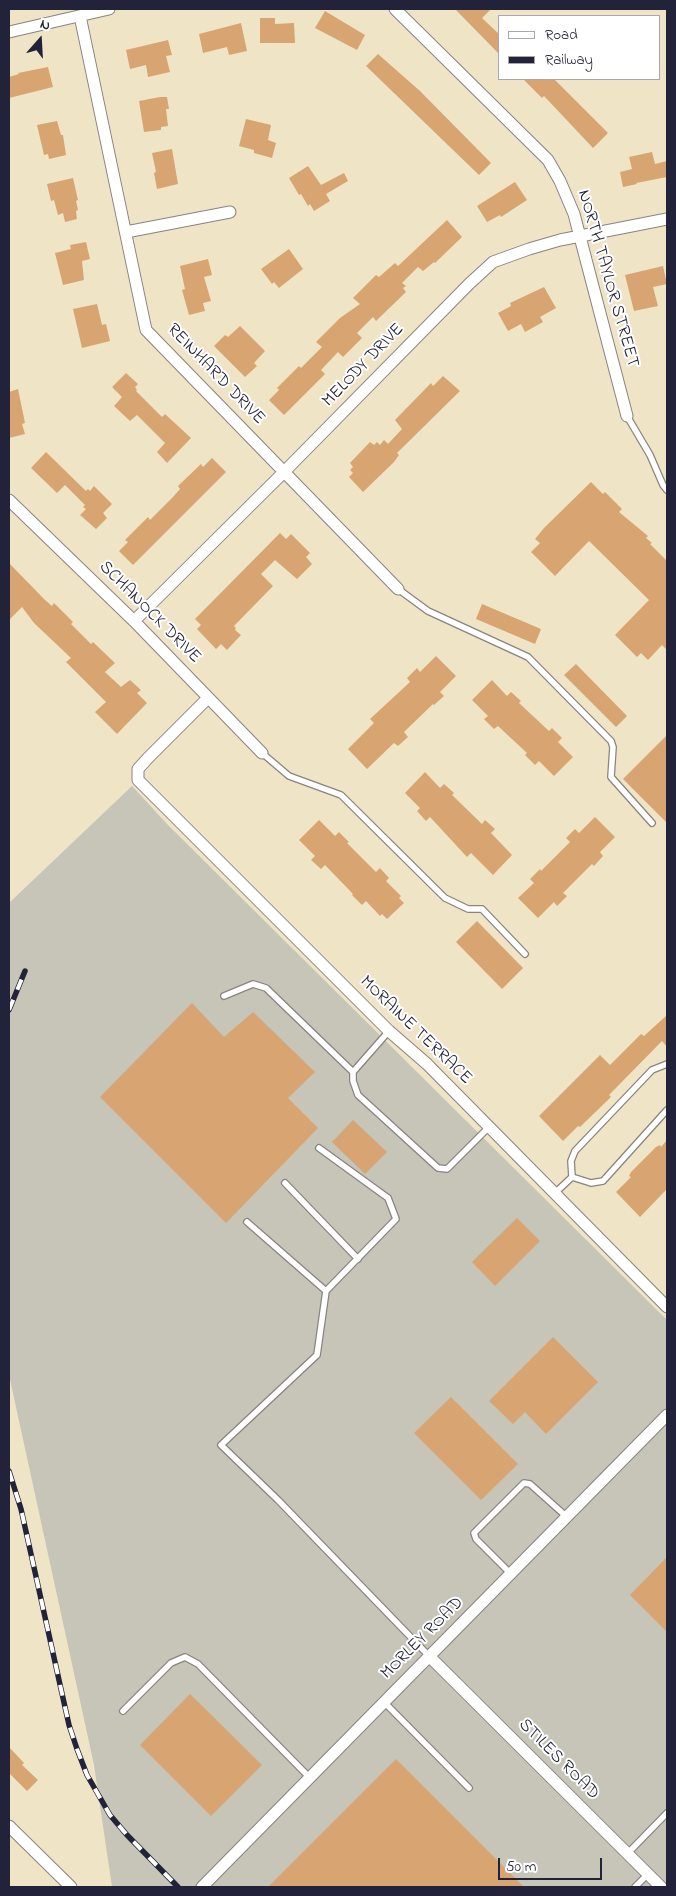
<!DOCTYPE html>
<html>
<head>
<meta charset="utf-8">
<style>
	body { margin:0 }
	#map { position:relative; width:676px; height:1896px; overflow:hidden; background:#f0e4c7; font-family:"Indie Flower",sans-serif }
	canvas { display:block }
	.frame { position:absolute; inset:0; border:10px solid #22223b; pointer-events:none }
	.legend { position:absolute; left:498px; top:15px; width:162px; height:65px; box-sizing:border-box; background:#fff; border:1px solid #a7a7b1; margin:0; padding:6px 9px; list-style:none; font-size:15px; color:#22223b }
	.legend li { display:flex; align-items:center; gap:10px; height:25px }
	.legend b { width:25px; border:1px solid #a7a7b1 }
	.north { position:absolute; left:15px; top:15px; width:50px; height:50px; -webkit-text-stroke:4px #fff; paint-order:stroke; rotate:19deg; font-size:14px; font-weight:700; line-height:20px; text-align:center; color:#22223b }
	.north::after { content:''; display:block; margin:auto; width:18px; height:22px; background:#22223b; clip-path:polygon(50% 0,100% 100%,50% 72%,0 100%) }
	.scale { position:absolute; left:498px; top:1858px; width:104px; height:22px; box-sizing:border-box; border:2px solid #22223b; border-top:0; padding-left:6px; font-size:15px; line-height:18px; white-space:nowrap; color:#22223b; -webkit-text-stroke:4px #fff; paint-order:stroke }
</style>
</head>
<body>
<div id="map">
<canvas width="676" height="1896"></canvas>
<div class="frame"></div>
<ul class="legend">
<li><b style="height:6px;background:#fff"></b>Road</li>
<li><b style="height:6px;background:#22223b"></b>Railway</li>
</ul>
<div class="north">N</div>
<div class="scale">50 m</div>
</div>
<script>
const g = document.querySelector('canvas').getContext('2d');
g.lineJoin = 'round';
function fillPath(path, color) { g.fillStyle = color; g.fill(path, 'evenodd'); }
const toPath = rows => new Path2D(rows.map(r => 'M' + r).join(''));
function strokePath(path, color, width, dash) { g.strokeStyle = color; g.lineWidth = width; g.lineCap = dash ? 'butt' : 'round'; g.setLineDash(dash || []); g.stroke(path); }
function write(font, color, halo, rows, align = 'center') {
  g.font = font + ' "Indie Flower",sans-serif'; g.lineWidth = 4; g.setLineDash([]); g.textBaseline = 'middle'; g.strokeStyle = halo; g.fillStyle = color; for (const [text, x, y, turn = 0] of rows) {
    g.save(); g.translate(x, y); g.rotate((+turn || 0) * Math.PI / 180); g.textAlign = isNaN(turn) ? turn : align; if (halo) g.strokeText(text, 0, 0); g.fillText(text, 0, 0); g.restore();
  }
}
const industrial = toPath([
	[132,786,168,825,667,1320,667,1887,112,1887,94,1765,9,1375,9,903]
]);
const building = toPath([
	[455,9,491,9,482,18,500,35,500,55],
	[325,11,365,35,357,50,315,28],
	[260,18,275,18,275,24,294,23,295,43,260,43],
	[241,23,247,51,229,55,227,47,203,53,199,34],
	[168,40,172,55,166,56,170,72,148,77,146,65,130,69,126,50],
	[378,54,420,91,491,163,479,175,366,66],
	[48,67,53,87,9,98,9,77,19,74,18,73],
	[523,79,554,79,608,133,593,148,544,96,542,98],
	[160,97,167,97,169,109,166,109,168,126,161,127,161,130,144,132,139,101],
	[246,119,271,125,268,140,276,143,272,158,254,153,254,150,239,146],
	[57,121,61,135,63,135,66,155,49,159,48,154,44,155,37,125],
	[172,149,178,184,157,189,154,173,156,172,152,153],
	[652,152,655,164,667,161,667,177,636,183,637,184,623,187,620,172,632,169,629,157],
	[308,166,321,185,344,173,348,181,326,194,330,201,314,211,310,204,308,206,301,194,299,195,289,178],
	[73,178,78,200,76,201,78,210,76,211,77,219,65,222,63,213,58,215,54,200,51,201,47,184],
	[515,182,527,200,501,217,500,215,487,222,477,206],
	[447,220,462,237,435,263,434,262,423,271,418,267,402,283,406,286,403,288,406,292,376,321,373,317,357,333,362,338,343,357,338,352,321,370,325,374,284,415,269,400,279,390,277,388,299,366,301,368,322,347,316,342,340,318,360,304,353,298,376,275,379,277,395,263,398,266],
	[86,242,90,259,82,261,84,280,63,285,55,253,71,249,70,245],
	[289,249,303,269,279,288,274,282,272,284,261,269],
	[208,259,212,275,204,277,211,301,203,303,205,311,189,315,182,290,185,289,180,266],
	[663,266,667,284,653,287,658,306,634,311,625,275],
	[544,287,556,308,540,317,543,322,525,332,521,324,508,331,498,313,511,306,510,303],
	[97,304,102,325,106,324,110,341,82,348,73,309],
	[240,326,265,351,254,363,257,366,245,377,214,346,225,335,228,337],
	[126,373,138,384,135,387,137,390,136,391,162,417,165,414,191,438,167,463,157,452,165,443,137,415,130,421,114,406,122,397,112,387],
	[443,376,460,391,397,453,399,455,394,462,363,492,349,477,353,473,350,470,353,467,350,463,370,442,374,445,377,442,380,445,384,440,388,444,402,429,395,420,431,383,433,386],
	[18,389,25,423,22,424,25,434,9,438,9,392],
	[46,452,86,491,88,489,90,491,94,486,112,504,103,513,107,518,96,529,80,515,86,509,83,507,85,505,65,485,57,493,31,468],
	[212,458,226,472,133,565,119,551,128,542,125,540,148,517,150,520,172,498,180,489,178,486,201,464,203,467],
	[591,482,603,494,605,492,622,509,619,512,648,536,646,538,652,543,650,544,667,561,667,650,662,645,648,660,641,653,637,657,615,635,649,600,589,541,555,576,531,552,540,543,535,539,544,528],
	[280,533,286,539,291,534,310,553,306,557,312,564,297,579,275,560,261,574,273,586,234,626,236,628,235,630,241,635,227,650,221,644,216,649,197,629,201,625,195,619],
	[9,563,45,600,52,606,54,603,73,622,71,624,91,644,93,642,115,663,105,672,121,687,130,680,141,690,137,693,147,703,117,734,95,712,106,702,66,662,71,658,34,623,22,607,9,620],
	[482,604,541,629,535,644,476,619],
	[436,656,456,676,440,692,444,696,434,705,433,704,404,732,408,737,398,746,394,743,367,769,348,749,374,723,370,719,410,682,407,678,417,668,420,672],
	[576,664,627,716,616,727,564,675],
	[492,680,507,696,511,692,521,701,519,703,549,731,552,728,562,738,558,742,573,757,554,776,539,761,535,765,525,755,527,753,498,726,494,729,484,719,488,716,472,700],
	[667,735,667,823,623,779],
	[425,772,440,788,444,784,454,793,452,795,482,824,485,820,495,829,491,833,512,855,493,875,471,853,467,857,430,817,426,821,417,811,420,808,405,793],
	[595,817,615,837,600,852,603,856,594,866,592,864,563,893,567,896,557,906,554,902,538,918,518,898,534,883,530,879,540,869,541,871,570,842,566,838,575,829,579,833],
	[319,820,335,836,339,832,349,842,347,843,376,872,380,868,389,878,386,881,401,896,399,898,404,903,387,919,382,914,380,916,366,901,362,905,352,895,353,894,325,865,321,869,311,860,315,856,299,840],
	[477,921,523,968,502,989,456,942],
	[192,1003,224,1037,253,1012,315,1072,288,1098,318,1128,226,1223,100,1097],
	[667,1015,667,1047,662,1041,609,1095,611,1097,580,1127,578,1126,563,1141,539,1116,600,1055,610,1065,641,1034,644,1036],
	[353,1120,387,1152,365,1174,332,1142],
	[667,1140,667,1189,640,1217,616,1192,631,1177,629,1176,631,1172,656,1147,660,1145,661,1147],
	[517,1218,540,1241,495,1286,472,1262],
	[553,1337,598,1382,546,1434,525,1412,513,1424,489,1401],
	[451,1397,518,1464,481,1500,414,1433],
	[667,1557,667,1632,630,1595],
	[190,1694,262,1765,211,1816,140,1745],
	[9,1747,24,1763,22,1765,38,1780,27,1791,9,1773],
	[396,1759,524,1887,268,1887]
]);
const service = toPath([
	[627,416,650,455,663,485,667,490],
	[398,589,428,611,528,657,611,741,613,747,611,777,652,823],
	[262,753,289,776,341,795,445,898,468,909,482,909,525,954],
	[224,996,253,984,266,988,353,1072,389,1031],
	[353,1072,353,1081,358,1095,438,1168,447,1169,488,1128],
	[319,1148,388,1198,396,1219,326,1291,317,1355,221,1445,278,1500,430,1657],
	[572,1177,591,1183,603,1181,667,1110],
	[285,1183,358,1259],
	[555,1193,572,1177,571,1161,575,1151,652,1070,667,1064],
	[247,1222,326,1291],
	[511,1574,476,1539,474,1533,524,1483,530,1484,567,1517],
	[385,1703,469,1788],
	[123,1711,171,1663,185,1657,198,1664,310,1778],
	[628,1853,667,1813],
	[635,1887,648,1874]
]);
const minor = toPath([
	[395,9,548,160,560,181,574,214,627,416],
	[80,16,146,330,398,589],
	[9,32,109,9],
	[126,232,230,212],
	[9,500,134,621,262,753],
	[134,621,284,472,469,284,493,262,529,249,560,240,667,219],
	[208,698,148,758,138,769,138,780,389,1031,427,1064,667,1307],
	[430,1657,661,1887],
	[9,1826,71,1887],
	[202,1887,667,1415]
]);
const rail = toPath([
	[9,1010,25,971],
	[9,1471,21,1509,69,1725,77,1749,87,1775,110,1815,127,1835,178,1887]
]);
const streetNames = [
	["NORTH TAYLOR STREET",607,279,74],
	["MELODY DRIVE",364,366,-46],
	["REINHARD DRIVE",215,375,46],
	["SCHANOCK DRIVE",149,613,45],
	["MORAINE TERRACE",415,1031,44],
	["MORLEY ROAD",423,1639,-45],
	["STILES ROAD",558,1760,45]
];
fillPath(industrial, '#c6c5b8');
fillPath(building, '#d8a472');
strokePath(service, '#898381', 8);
strokePath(minor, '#898381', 13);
strokePath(service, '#fff', 5.5);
strokePath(minor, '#fff', 11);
strokePath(rail, '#22223b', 5.5);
strokePath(rail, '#fff', 4, [11]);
write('18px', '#22223b', '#fff', streetNames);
</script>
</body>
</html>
